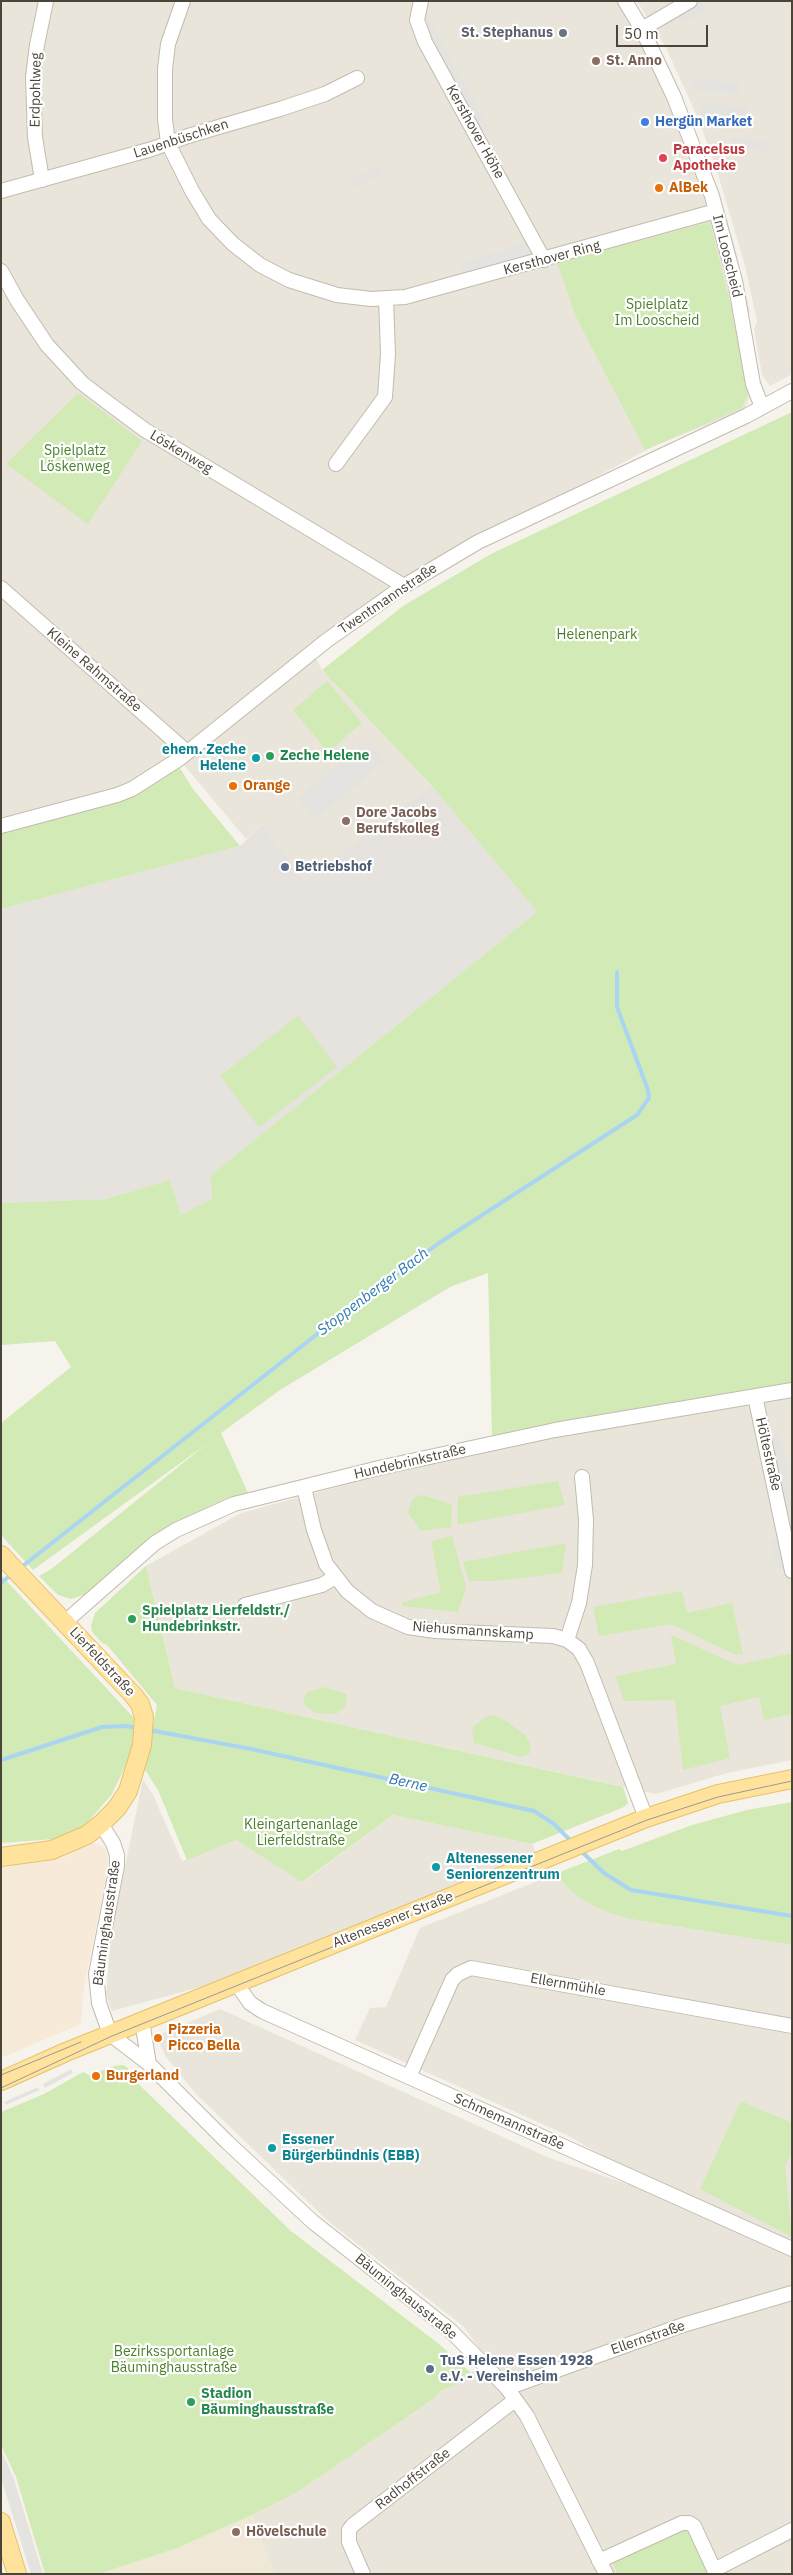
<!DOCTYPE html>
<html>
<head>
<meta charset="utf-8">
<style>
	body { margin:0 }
	#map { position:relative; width:793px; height:2575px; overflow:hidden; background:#f6f3ec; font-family:"IBM Plex Sans",sans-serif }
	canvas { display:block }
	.frame { position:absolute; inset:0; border:2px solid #4b4439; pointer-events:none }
	.scale { position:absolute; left:616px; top:25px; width:92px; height:22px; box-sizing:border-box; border:2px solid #4b4439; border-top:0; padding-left:6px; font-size:15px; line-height:18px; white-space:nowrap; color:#4b4439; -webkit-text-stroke:4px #fff; paint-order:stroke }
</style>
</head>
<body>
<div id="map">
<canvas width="793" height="2575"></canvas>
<div class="frame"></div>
<div class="scale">50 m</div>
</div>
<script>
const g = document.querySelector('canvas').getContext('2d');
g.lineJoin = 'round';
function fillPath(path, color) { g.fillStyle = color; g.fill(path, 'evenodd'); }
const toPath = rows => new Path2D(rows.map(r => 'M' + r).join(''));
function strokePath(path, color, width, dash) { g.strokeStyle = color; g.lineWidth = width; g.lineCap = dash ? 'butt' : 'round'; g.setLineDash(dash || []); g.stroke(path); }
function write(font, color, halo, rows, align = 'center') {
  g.font = font + ' "IBM Plex Sans",sans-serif'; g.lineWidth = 4.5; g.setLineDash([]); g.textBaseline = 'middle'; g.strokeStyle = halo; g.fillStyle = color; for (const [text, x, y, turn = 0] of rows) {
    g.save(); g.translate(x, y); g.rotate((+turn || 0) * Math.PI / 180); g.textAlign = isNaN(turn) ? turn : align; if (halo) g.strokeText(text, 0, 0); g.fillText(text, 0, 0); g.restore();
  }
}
const residential = toPath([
	[1,1,618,1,638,32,713,211,734,304,751,394,744,410,652,447,477,541,312,651,322,670,431,785,305,880,263,824,246,839,179,759,132,788,1,823],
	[637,1,792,1,792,374,770,386,762,375,754,329,757,321,745,266,715,164,697,116,666,48],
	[792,1389,792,1760,727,1773,656,1794,175,1688,146,1566,241,1513,392,1472,568,1433],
	[143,1779,154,1797,182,1861,236,1840,303,1882,393,1815,532,1844,539,1859,237,1977,112,2011,106,1995,111,1935],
	[555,1874,572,1892,589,1904,630,1919,792,1945,792,2574,274,2574,252,2515,296,2493,432,2400,442,2390,460,2383,474,2370,503,2388,507,2386,463,2326,328,2221,197,2095,166,2057,156,2036,220,2009,547,2157,648,2191,650,2184,567,2135,355,2040,370,2008,386,2007,420,1928]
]);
const commercial = toPath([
	[95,1843,105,1848,108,1855,108,1868,84,1986,81,2024,1,2058,1,1868,64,1857]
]);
const industrial = toPath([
	[378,165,383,174,355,189,350,181],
	[431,785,537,912,211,1175,213,1199,181,1215,170,1180,105,1199,1,1203,1,909,240,846,263,824,305,880]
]);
const education = toPath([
	[252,2515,274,2574,99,2574,177,2548]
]);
const green = toPath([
	[710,222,731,307,748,393,742,408,645,450,577,319,557,263],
	[78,393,142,441,88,524,6,464],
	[792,412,792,1386,560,1422,492,1437,488,1273,450,1287,280,1390,221,1433,248,1493,227,1498,170,1525,84,1595,71,1599,58,1595,39,1576,50,1570,208,1443,33,1570,1,1535,1,1423,71,1367,55,1341,1,1345,1,1203,105,1199,170,1180,181,1215,212,1199,211,1175,537,912,431,785,322,670,403,606,491,554],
	[327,681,362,723,328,752,293,710],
	[176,762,193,789,240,846,1,909,1,830,83,806],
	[298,1016,337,1067,259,1127,220,1076],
	[558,1481,565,1505,457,1525,458,1497],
	[421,1495,452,1504,451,1527,421,1531,408,1513,410,1504,415,1497],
	[452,1536,466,1587,458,1612,402,1606,403,1602,441,1592,431,1541],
	[566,1543,562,1573,495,1581,469,1581,463,1562],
	[146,1566,175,1688,623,1787,628,1803,624,1807,532,1844,393,1815,302,1882,236,1840,187,1860,158,1790,145,1770,157,1705,107,1645,102,1643,92,1632,91,1626,95,1613],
	[1,1575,134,1718,132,1752,112,1794,81,1830,55,1839,1,1843],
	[682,1591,687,1613,732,1603,743,1654,736,1655,671,1624,599,1636,593,1607],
	[671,1635,738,1665,792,1653,792,1714,764,1720,759,1697,720,1706,730,1758,683,1770,675,1700,624,1701,616,1676,676,1664],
	[323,1687,347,1694,345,1707,336,1714,315,1713,304,1704,304,1698,308,1692],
	[493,1715,506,1721,526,1736,531,1745,529,1754,521,1757,474,1743,472,1728,487,1716],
	[792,1802,792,1945,630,1919,610,1913,589,1904,572,1892,555,1874,619,1849,622,1851,692,1825,747,1810],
	[123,2065,128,2068,129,2075,291,2231,439,2344,471,2373,460,2383,442,2390,432,2400,296,2493,252,2515,177,2548,99,2574,45,2574,16,2477,1,2445,1,2112,44,2094,83,2072,89,2075,115,2066],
	[741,2101,792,2123,792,2152,785,2166,792,2237,700,2189],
	[683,2527,691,2530,712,2574,618,2574,612,2561]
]);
const parking = toPath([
	[702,1,707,10,682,24,677,15],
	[430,20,489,129,483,133,424,24],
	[692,78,739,83,738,94,691,89],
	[701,103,747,107,745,120,700,115],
	[731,137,767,141,766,151,730,147],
	[717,185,734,244,750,312,747,313,713,186],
	[526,243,531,250,526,259,463,278,459,264],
	[368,741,386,761,316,818,297,798],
	[779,1433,792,1488,792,1528,770,1435],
	[778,1538,786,1567,777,1569,770,1540],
	[71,2069,73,2073,45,2088,43,2084],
	[38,2087,40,2090,6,2105,4,2102],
	[185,2104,255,2174,253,2176,181,2108],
	[392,2290,477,2360,475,2362,390,2293],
	[1,2450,14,2479,43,2574,31,2574,1,2478]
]);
const stream = toPath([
	[19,1569,358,1302,439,1243,637,1115,649,1098,648,1090,617,1007,617,972],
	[1,1583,12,1574],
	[149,1730,251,1749,534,1811,554,1824,572,1842],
	[1,1760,102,1727,125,1726,139,1728],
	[580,1850,604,1873,631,1890,792,1916]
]);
const minor = toPath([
	[183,1,168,44,165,69,165,119,168,143,192,191,209,219,233,244,260,265,289,280,337,295,371,299,405,297,716,211],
	[421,1,417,20,425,42,544,260],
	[625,1,642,29,674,97,712,196,735,281,753,384,762,407],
	[642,29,690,1],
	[42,180,35,137,33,77,37,45,46,1],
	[1,191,152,149,188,136,280,109,325,94,357,78],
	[1,271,17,300,47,345,82,383,111,405,145,430,404,586],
	[336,464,385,397,388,354,386,299],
	[1,588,187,752],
	[1,826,117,795,132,789,179,759,326,641,404,586,478,542,746,416,792,391],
	[755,1396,792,1571],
	[304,1487,314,1530,326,1564,347,1591,372,1611,408,1627,435,1631,553,1636,567,1640,579,1649,587,1663,646,1818],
	[245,1605,322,1585,335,1577],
	[65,1622,155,1543,176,1530,234,1504,383,1467,555,1430,792,1390],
	[567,1640,579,1603,585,1565,586,1520,582,1477],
	[101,1824,113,1843,117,1855,117,1866,96,1974,99,2003,110,2034,149,2064,227,2142,313,2222,450,2330,507,2388,527,2416,606,2574],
	[236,1983,250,2003,262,2011,792,2249],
	[142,2021,149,2064],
	[409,2077,452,1980,458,1974,471,1968,792,2026],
	[507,2388,683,2325,792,2293],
	[599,2561,682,2523,689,2523,694,2526,716,2574],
	[714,2570,792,2530],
	[363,2574,349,2542,349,2530,353,2525,515,2400]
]);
const major = toPath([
	[1,1555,134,1696,140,1704,144,1717,142,1745,128,1791,117,1808,101,1824,87,1835,52,1850,1,1857],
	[1,2081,66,2052,646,1818,718,1794,792,1779],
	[1,2522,17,2574]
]);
const tram = toPath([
	[1,2075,81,2042],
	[1,2088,112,2036,647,1820,718,1797,792,1781]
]);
const markers = [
	[563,33,5,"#6b7280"],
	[596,61,5,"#8d6e63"],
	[645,122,5,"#3f7fe0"],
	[663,158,5,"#e0444e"],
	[659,188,5,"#e8710a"],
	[270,756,5,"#2e9e5b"],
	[256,758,5,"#0f9aa8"],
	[233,786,5,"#e8710a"],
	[346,821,5,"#8d6e63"],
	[285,867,5,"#5c6f8a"],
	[132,1619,5,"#2e9e5b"],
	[436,1867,5,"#0f9aa8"],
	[158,2038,5,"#e8710a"],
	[96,2076,5,"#e8710a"],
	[272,2148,5,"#0f9aa8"],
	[430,2369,5,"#5c6f8a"],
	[191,2402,5,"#2e9e5b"],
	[236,2532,5,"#8d6e63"]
];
const worshipNames = [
	["St. Stephanus",553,33]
];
const educationNames = [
	["St. Anno",606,61],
	["Dore Jacobs",356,813],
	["Berufskolleg",356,829],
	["Hövelschule",246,2532]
];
const streetNames = [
	["Erdpohlweg",36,90,-89],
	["Kersthover Höhe",475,132,61],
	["Lauenbüschken",181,139,-18],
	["Im Looscheid",727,256,76],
	["Kersthover Ring",552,258,-15],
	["Löskenweg",181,452,31],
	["Twentmannstraße",388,599,-34],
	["Kleine Rahmstraße",94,670,41],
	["Höltestraße",768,1454,77],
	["Hundebrinkstraße",410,1462,-13],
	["Niehusmannskamp",473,1631,4],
	["Lierfeldstraße",102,1662,47],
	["Altenessener Straße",393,1920,-22],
	["Bäuminghausstraße",107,1923,-82],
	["Ellernmühle",568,1985,10],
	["Schmemannstraße",509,2122,24],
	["Bäuminghausstraße",406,2297,39],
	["Ellernstraße",648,2338,-19],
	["Radhoffstraße",413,2479,-38]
];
const shopNames = [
	["Hergün Market",655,122]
];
const healthNames = [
	["Paracelsus",673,150],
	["Apotheke",673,166]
];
const foodNames = [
	["AlBek",669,188],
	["Orange",243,786],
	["Pizzeria",168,2030],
	["Picco Bella",168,2046],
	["Burgerland",106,2076]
];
const parkNames = [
	["Spielplatz",657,305],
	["Im Looscheid",657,321],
	["Spielplatz",75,451],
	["Löskenweg",75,467],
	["Helenenpark",597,635],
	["Kleingartenanlage",301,1825],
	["Lierfeldstraße",301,1841],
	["Bezirkssportanlage",174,2352],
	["Bäuminghausstraße",174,2368]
];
const cultureNames = [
	["ehem. Zeche",246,750,"right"],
	["Helene",246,766,"right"],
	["Altenessener",446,1859],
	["Seniorenzentrum",446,1875],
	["Essener",282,2140],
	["Bürgerbündnis (EBB)",282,2156]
];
const leisureNames = [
	["Zeche Helene",280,756],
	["Spielplatz Lierfeldstr./",142,1611],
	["Hundebrinkstr.",142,1627],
	["Stadion",201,2394],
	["Bäuminghausstraße",201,2410]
];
const serviceNames = [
	["Betriebshof",295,867],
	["TuS Helene Essen 1928",440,2361],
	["e.V. - Vereinsheim",440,2377]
];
const waterNames = [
	["Stoppenberger Bach",373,1292,-37],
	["Berne",408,1783,12]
];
fillPath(residential, '#eae5da');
fillPath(commercial, '#f7ead8');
fillPath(industrial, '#e6e2dd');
fillPath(education, '#efe8d6');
fillPath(green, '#d2eab5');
fillPath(parking, '#e5e3e0');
strokePath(stream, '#a9d4f2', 4);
strokePath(minor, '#c2bbae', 16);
strokePath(major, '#e6c16a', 20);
strokePath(minor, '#fff', 14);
strokePath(major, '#ffe39c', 18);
strokePath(tram, '#9a9a9a', 1);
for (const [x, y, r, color] of markers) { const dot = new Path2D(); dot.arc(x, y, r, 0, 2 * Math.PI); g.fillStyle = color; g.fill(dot); strokePath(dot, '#fff', 2); }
write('bold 14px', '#5b616d', '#fff', worshipNames, 'right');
write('bold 14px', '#785e54', '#fff', educationNames, 'left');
write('14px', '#4b4439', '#fff', streetNames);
write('bold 14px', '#366cbe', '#fff', shopNames, 'left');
write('bold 14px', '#be3a42', '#fff', healthNames, 'left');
write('bold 14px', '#c56008', '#fff', foodNames, 'left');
write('14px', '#4a7f2a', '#fff', parkNames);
write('bold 14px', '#0d838f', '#fff', cultureNames, 'left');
write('bold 14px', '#27864d', '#fff', leisureNames, 'left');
write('bold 14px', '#4e5e75', '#fff', serviceNames, 'left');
write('italic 15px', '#2e7ab2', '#fff', waterNames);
</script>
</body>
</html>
